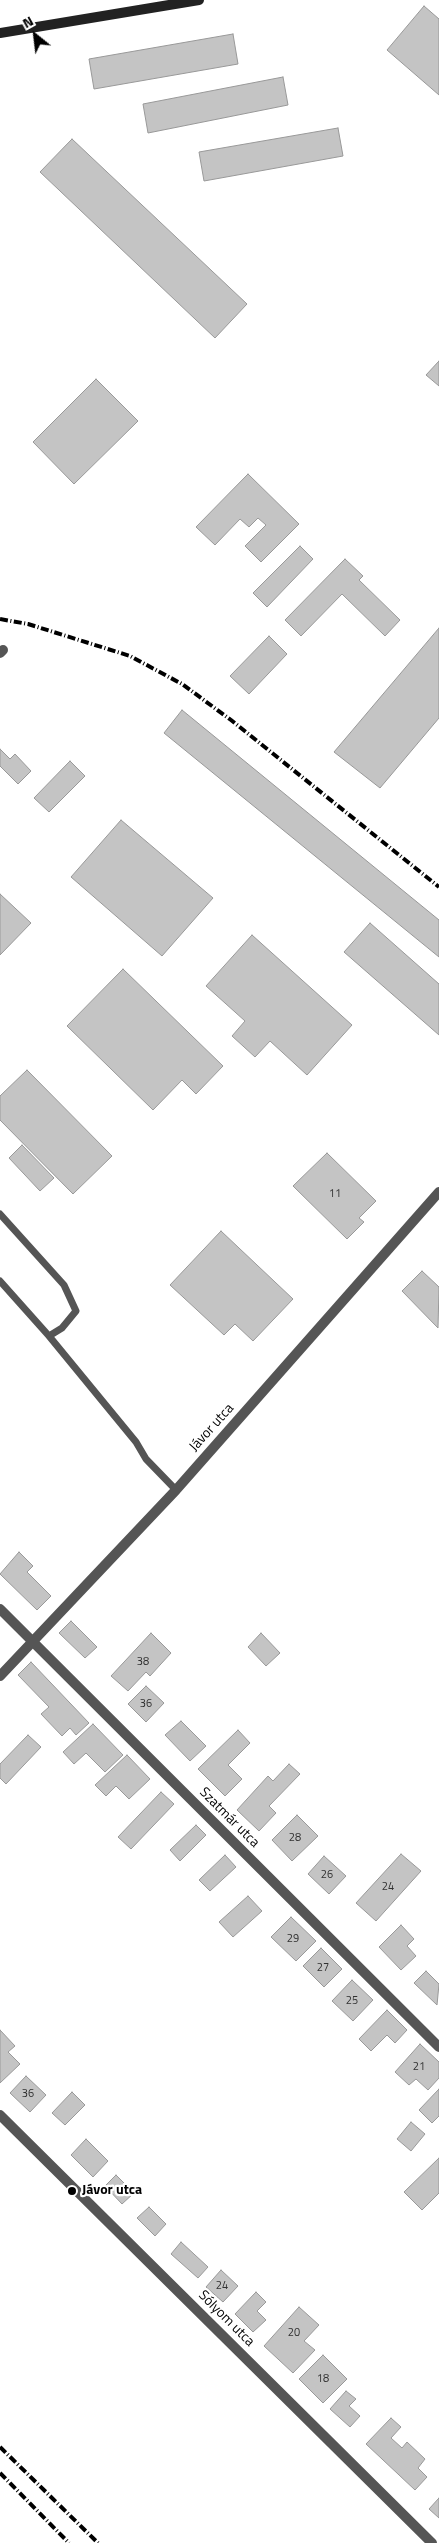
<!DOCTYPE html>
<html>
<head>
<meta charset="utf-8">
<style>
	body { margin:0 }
	#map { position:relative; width:439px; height:2543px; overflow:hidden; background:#fff; font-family:"Titillium Web",sans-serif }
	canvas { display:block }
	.north { position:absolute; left:10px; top:10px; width:50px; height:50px; -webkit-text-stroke:4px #fff; paint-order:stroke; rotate:331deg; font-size:14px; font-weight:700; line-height:20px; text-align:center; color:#000 }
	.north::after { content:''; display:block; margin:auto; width:18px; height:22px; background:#000; clip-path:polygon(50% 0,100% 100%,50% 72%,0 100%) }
</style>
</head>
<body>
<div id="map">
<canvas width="439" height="2543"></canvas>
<div class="north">N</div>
</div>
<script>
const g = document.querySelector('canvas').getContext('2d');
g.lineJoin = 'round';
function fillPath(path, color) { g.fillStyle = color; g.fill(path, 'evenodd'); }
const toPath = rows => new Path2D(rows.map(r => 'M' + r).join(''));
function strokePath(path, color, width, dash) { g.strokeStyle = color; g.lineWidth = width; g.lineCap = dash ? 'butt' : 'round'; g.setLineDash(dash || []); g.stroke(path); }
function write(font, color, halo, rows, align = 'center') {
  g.font = font + ' "Titillium Web",sans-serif'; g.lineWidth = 4.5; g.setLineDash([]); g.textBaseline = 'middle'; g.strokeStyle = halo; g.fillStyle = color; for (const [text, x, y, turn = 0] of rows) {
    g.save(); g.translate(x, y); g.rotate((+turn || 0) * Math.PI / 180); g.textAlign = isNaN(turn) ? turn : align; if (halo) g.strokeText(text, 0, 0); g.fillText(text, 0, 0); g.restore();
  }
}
const building = toPath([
	[424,6,439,19,439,95,387,50,424,6],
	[233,34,238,64,94,89,89,59,233,34],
	[283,77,288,105,148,133,143,104,283,77],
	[338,128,343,156,204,181,199,152,338,128],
	[72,139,247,304,215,338,40,172,72,139],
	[439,361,439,386,426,375,439,361],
	[96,379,138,421,74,484,33,442,96,379],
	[248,474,299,524,261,562,245,546,266,525,258,518,249,527,240,519,215,545,196,527,248,474],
	[300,546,313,559,267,607,253,593,300,546],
	[345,559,363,576,359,580,400,620,385,636,342,594,301,636,285,620,345,559],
	[439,628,439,718,380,788,334,752,439,628],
	[269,636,287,654,249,694,230,676,269,636],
	[182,710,439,920,439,957,164,733,182,710],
	[0,749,10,759,15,754,31,771,18,784,0,766,0,749],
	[70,761,85,776,49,812,34,798,70,761],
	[121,820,213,898,162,956,71,877,121,820],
	[0,894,31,923,0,955,0,894],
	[370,923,439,984,439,1035,344,952,370,923],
	[252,935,352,1025,307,1075,270,1041,255,1057,232,1036,245,1021,206,986,252,935],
	[123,969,223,1066,196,1094,182,1080,153,1110,67,1026,123,969],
	[27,1070,112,1156,73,1194,0,1120,0,1096,27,1070],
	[22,1145,54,1178,40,1191,9,1158,22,1145],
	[327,1153,376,1201,359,1218,364,1222,347,1239,293,1186,327,1153],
	[221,1231,293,1299,253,1341,235,1324,224,1335,170,1285,221,1231],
	[422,1271,439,1287,438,1328,402,1291,422,1271],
	[19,1552,33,1566,27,1572,51,1596,37,1610,0,1574,19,1552],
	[71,1621,97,1647,85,1658,59,1633,71,1621],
	[151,1633,171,1653,150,1676,146,1672,128,1691,111,1676,151,1633],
	[261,1633,280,1653,266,1666,248,1647,261,1633],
	[31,1662,89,1723,76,1735,70,1728,62,1736,41,1714,49,1707,18,1675,31,1662],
	[146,1686,164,1703,146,1722,128,1704,146,1686],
	[181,1721,206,1746,190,1761,165,1735,181,1721],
	[93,1724,123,1755,105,1772,86,1753,74,1764,63,1752,93,1724],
	[238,1730,250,1743,228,1765,242,1779,225,1796,198,1769,238,1730],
	[28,1735,41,1747,6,1784,0,1778,0,1764,28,1735],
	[127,1755,150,1779,129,1799,116,1786,106,1796,95,1785,127,1755],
	[289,1764,300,1774,269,1806,276,1813,259,1831,237,1810,268,1776,273,1781,289,1764],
	[161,1792,174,1804,131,1849,118,1837,161,1792],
	[297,1815,318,1836,292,1861,272,1840,297,1815],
	[196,1825,206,1835,180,1861,170,1850,196,1825],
	[401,1854,421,1871,376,1921,356,1903,401,1854],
	[225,1855,236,1867,210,1891,199,1880,225,1855],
	[324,1856,346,1876,329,1894,308,1874,324,1856],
	[248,1896,262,1911,233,1937,219,1922,248,1896],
	[291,1917,316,1941,296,1961,271,1937,291,1917],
	[401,1925,414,1939,407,1946,416,1956,401,1970,379,1947,401,1925],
	[321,1948,342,1969,324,1987,303,1966,321,1948],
	[426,1971,439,1984,437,2005,414,1983,426,1971],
	[352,1980,373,2000,353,2021,332,2001,352,1980],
	[387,2010,407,2030,395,2043,387,2035,371,2051,359,2039,387,2010],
	[0,2030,15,2046,8,2052,20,2064,0,2083,0,2030],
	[420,2044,439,2062,439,2078,428,2090,416,2079,409,2085,395,2072,420,2044],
	[26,2076,46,2095,30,2112,10,2093,26,2076],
	[439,2089,439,2116,432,2123,419,2110,439,2089],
	[72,2092,85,2105,65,2125,52,2113,72,2092],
	[411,2122,425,2134,411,2151,397,2139,411,2122],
	[86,2139,108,2161,93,2177,71,2155,86,2139],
	[439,2158,439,2193,422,2210,404,2192,439,2158],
	[116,2175,134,2193,122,2204,105,2186,116,2175],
	[149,2207,166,2224,155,2236,137,2218,149,2207],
	[181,2242,208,2267,198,2278,171,2254,181,2242],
	[221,2270,238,2286,223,2302,206,2287,221,2270],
	[256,2292,266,2302,257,2311,266,2320,253,2332,235,2314,256,2292],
	[299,2307,319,2325,304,2341,315,2350,293,2373,264,2346,299,2307],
	[323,2355,347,2379,323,2403,299,2379,323,2355],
	[346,2391,356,2399,349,2406,360,2416,350,2427,330,2409,346,2391],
	[391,2418,401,2427,391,2438,402,2448,407,2442,425,2459,418,2468,427,2477,415,2490,366,2444,391,2418],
	[439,2498,439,2518,429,2509,439,2498]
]);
const lane = toPath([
	[0,1214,64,1285,76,1311,62,1328,49,1336],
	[0,1281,49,1336,136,1442,146,1459,176,1490]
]);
const street = toPath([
	[0,653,3,650],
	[0,1609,439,2047],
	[0,1676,176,1490,439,1192],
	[0,2115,432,2543]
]);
const secondary = toPath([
	[0,33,199,0]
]);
const rail = toPath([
	[0,619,28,624,130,656,182,684,231,720,439,887],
	[0,2447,98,2543],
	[0,2473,69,2543]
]);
const markers = [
	[72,2191,5,"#000"]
];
const numberNames = [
	["11",335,1194],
	["38",143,1662],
	["36",146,1704],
	["28",295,1838],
	["26",327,1875],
	["24",388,1887],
	["29",293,1939],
	["27",323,1968],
	["25",352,2001],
	["21",419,2067],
	["36",28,2094],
	["24",222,2286],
	["20",294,2333],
	["18",323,2379]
];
const streetNames = [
	["Jávor utca",212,1428,-48],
	["Szatmár utca",229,1818,45],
	["Sólyom utca",226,2319,45]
];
const poiNames = [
	["Jávor utca",82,2191]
];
fillPath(building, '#c4c4c4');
strokePath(building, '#999', 1);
strokePath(lane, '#555', 7);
strokePath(street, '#555', 10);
strokePath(secondary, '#222', 10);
strokePath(rail, '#000', 4, [8, 2.5, 1, 2.5]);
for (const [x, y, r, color] of markers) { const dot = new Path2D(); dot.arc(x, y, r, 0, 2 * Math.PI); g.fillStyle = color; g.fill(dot); strokePath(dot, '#fff', 2); }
write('11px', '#313131', null, numberNames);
write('14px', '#000', '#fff', streetNames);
write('bold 14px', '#000', '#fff', poiNames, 'left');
</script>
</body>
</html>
